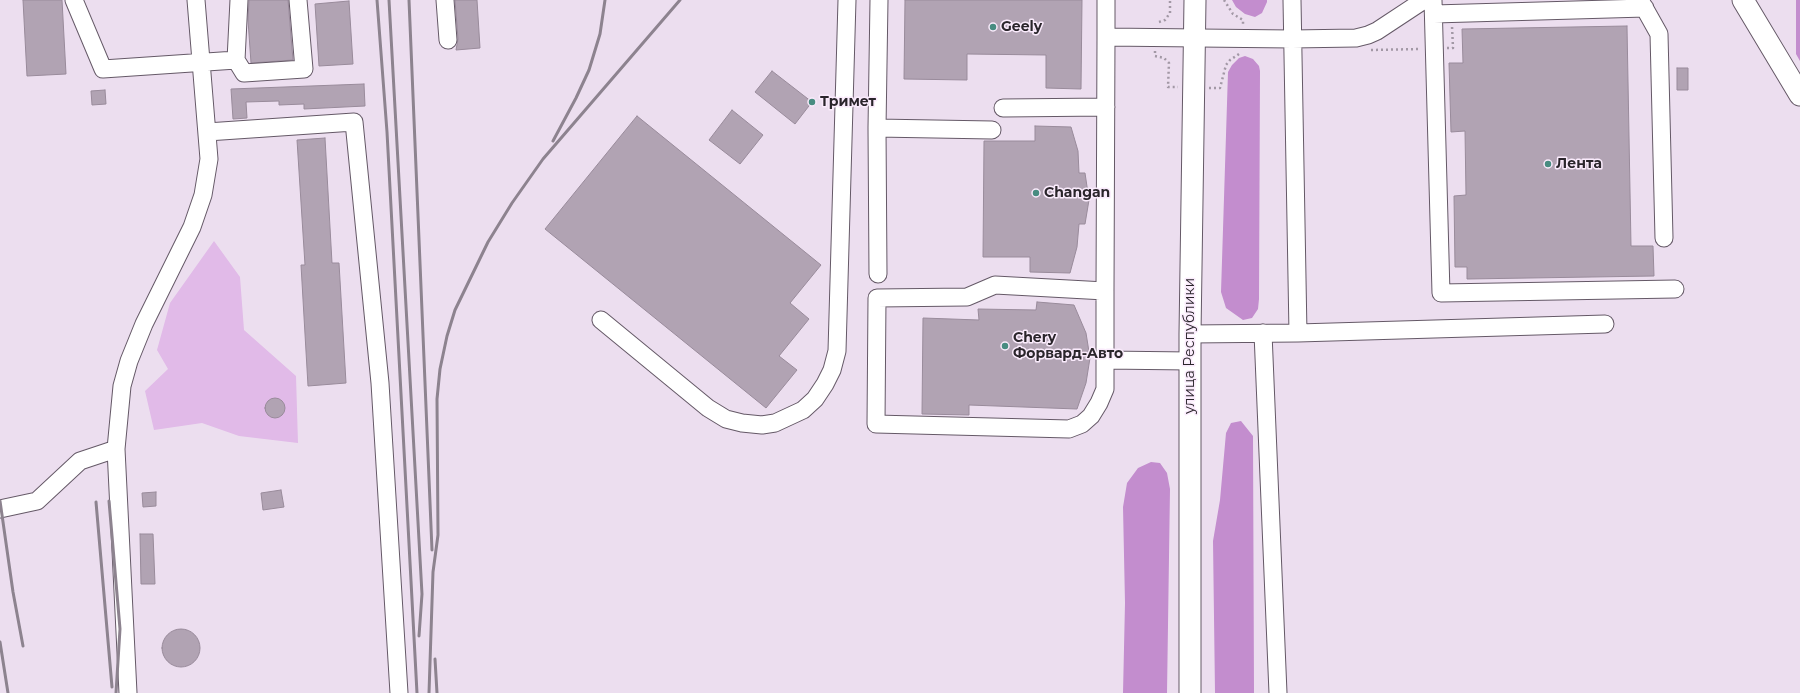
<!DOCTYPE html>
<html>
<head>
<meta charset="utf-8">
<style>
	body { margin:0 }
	canvas { display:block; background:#ecdeef }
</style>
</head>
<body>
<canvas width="1800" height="693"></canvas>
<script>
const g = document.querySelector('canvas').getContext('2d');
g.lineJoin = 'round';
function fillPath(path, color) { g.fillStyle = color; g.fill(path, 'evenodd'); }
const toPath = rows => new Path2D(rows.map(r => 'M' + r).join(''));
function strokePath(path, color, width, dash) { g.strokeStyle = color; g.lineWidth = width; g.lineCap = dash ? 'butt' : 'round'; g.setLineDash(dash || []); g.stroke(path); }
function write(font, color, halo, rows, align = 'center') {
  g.font = font + ' Montserrat,sans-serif'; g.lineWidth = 3; g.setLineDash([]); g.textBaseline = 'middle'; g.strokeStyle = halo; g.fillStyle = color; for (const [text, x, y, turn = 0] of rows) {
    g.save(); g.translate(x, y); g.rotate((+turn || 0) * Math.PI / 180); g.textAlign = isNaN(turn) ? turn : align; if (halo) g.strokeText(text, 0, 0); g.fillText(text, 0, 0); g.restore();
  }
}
const green = toPath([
	[214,241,240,277,244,330,296,376,298,443,239,436,202,423,154,430,145,391,168,369,157,350,170,303]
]);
const forest = toPath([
	[1232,0,1267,0,1267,2,1262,13,1255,17,1245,14,1236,7],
	[1796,0,1800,0,1800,61,1796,54],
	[1245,56,1253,59,1259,66,1260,71,1259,299,1258,309,1252,318,1243,320,1226,308,1221,292,1228,72,1232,65,1239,58],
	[1241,421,1253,436,1254,693,1215,693,1213,541,1220,500,1226,433,1231,423],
	[1151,462,1160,463,1167,473,1170,489,1167,693,1123,693,1125,603,1123,507,1127,483,1138,468]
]);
const building = toPath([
	[23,0,62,0,66,74,27,76,23,0],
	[249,0,288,0,293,60,251,63,248,20,249,0],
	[455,0,477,0,480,48,456,50,458,39,455,0],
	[905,0,1082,0,1081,89,1046,88,1046,55,967,54,967,80,904,79,905,0],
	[349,1,353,64,319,66,315,4,349,1],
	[1627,26,1631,246,1653,246,1654,276,1467,279,1467,267,1455,267,1454,196,1466,195,1465,131,1451,132,1449,63,1463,63,1462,29,1627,26],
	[1677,68,1688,68,1688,90,1677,90,1677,68],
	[772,71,812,102,795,124,755,92,772,71],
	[364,84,365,106,304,109,304,104,279,105,279,101,246,102,247,118,233,119,231,89,364,84],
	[105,90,106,104,92,105,91,91,105,90],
	[732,110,763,135,740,164,709,140,732,110],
	[637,116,821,265,790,303,809,319,779,356,797,370,766,408,545,229,637,116],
	[1035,126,1071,127,1078,151,1079,173,1085,173,1089,200,1085,224,1079,224,1077,247,1070,273,1030,272,1030,257,983,257,984,141,1035,141,1035,126],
	[325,138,332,263,339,263,346,383,308,386,301,265,305,265,297,140,325,138],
	[1037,302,1074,305,1086,333,1090,358,1086,383,1077,409,969,405,969,415,922,414,923,318,979,320,978,309,1036,310,1037,302],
	'265 408a10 10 0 1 1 20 0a10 10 0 1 1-20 0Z',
	[281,490,284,507,263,510,261,493,281,490],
	[156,492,156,506,143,507,142,493,156,492],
	[140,534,153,534,155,584,141,584,140,534],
	'162 648a19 19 0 1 1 38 0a19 19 0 1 1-38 0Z'
]);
const path = toPath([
	[1224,0,1233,14,1243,20,1243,25],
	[1159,22,1165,20,1170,13,1170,0],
	[1447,48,1453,48,1452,26],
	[1371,50,1420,49],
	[1155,51,1155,56,1164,58,1169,63,1168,87,1178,87],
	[1209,88,1220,88,1226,65,1230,60,1239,54]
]);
const minor = toPath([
	[74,0,103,69,236,60],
	[239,0,236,60,244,73,304,69,298,0],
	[445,0,448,40],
	[1106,0,1106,37,1292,39,1356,38,1368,35,1377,31,1424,0],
	[1292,0,1298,333],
	[1433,0,1441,293,1675,289],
	[1640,0,1659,34,1664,238],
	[1434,14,1645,8],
	[1003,108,1106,107],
	[877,128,992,130],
	[207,132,354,122,380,383,399,693],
	[878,274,877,128,879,0],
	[1105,291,995,285,967,297,877,298,876,424,1069,429,1082,424,1091,416,1099,403,1105,389,1105,291,1106,37],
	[601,320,708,408,726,419,742,423,762,425,775,423,803,410,815,399,825,384,832,370,837,351,847,0],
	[1263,333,1278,693],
	[1190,334,1298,333,1605,324],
	[1105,360,1190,361],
	[116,449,128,693],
	[0,509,37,501,80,461,116,449,122,386,129,361,144,324,192,227,203,195,209,159,196,0]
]);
const major = toPath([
	[1743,0,1800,95],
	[1190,693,1190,334,1195,0]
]);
const rail = toPath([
	[377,0,387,132,417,693],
	[389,0,422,594,419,636],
	[409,0,432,550],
	[553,141,576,98,589,70,600,34,605,0],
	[0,501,13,592,23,646],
	[109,501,120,629,116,693],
	[96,502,112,687],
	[0,642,8,693],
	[435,659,437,693],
	[429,693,433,572,438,535,437,399,440,369,447,336,455,310,488,242,512,203,543,159,680,0]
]);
const markers = [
	[993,27,4,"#488c81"],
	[812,102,4,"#488c81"],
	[1548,164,4,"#488c81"],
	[1036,193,4,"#488c81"],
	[1005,346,4,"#488c81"]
];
const poiNames = [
	["Geely",1001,27],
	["Тримет",820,102],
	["Лента",1556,164],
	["Changan",1044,193],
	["Chery",1013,338],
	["Форвард-Авто",1013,354]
];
const streetNames = [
	["улица Республики",1190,346,-90]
];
fillPath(green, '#e1bae8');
fillPath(forest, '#c38dce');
fillPath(building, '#b1a3b3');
strokePath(building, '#998b9b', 1);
strokePath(minor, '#655967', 19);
strokePath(major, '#655967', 23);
strokePath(path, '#a298a5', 2.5, [2, 3]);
strokePath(minor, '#fff', 17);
strokePath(major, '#fff', 21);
strokePath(rail, '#8d838f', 3);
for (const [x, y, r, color] of markers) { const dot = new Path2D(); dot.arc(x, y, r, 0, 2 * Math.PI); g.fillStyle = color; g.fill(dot); strokePath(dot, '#faebfc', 1.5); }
write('bold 14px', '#2a252b', '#faebfc', poiNames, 'left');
write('14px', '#2a252b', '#faebfc', streetNames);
</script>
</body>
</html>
